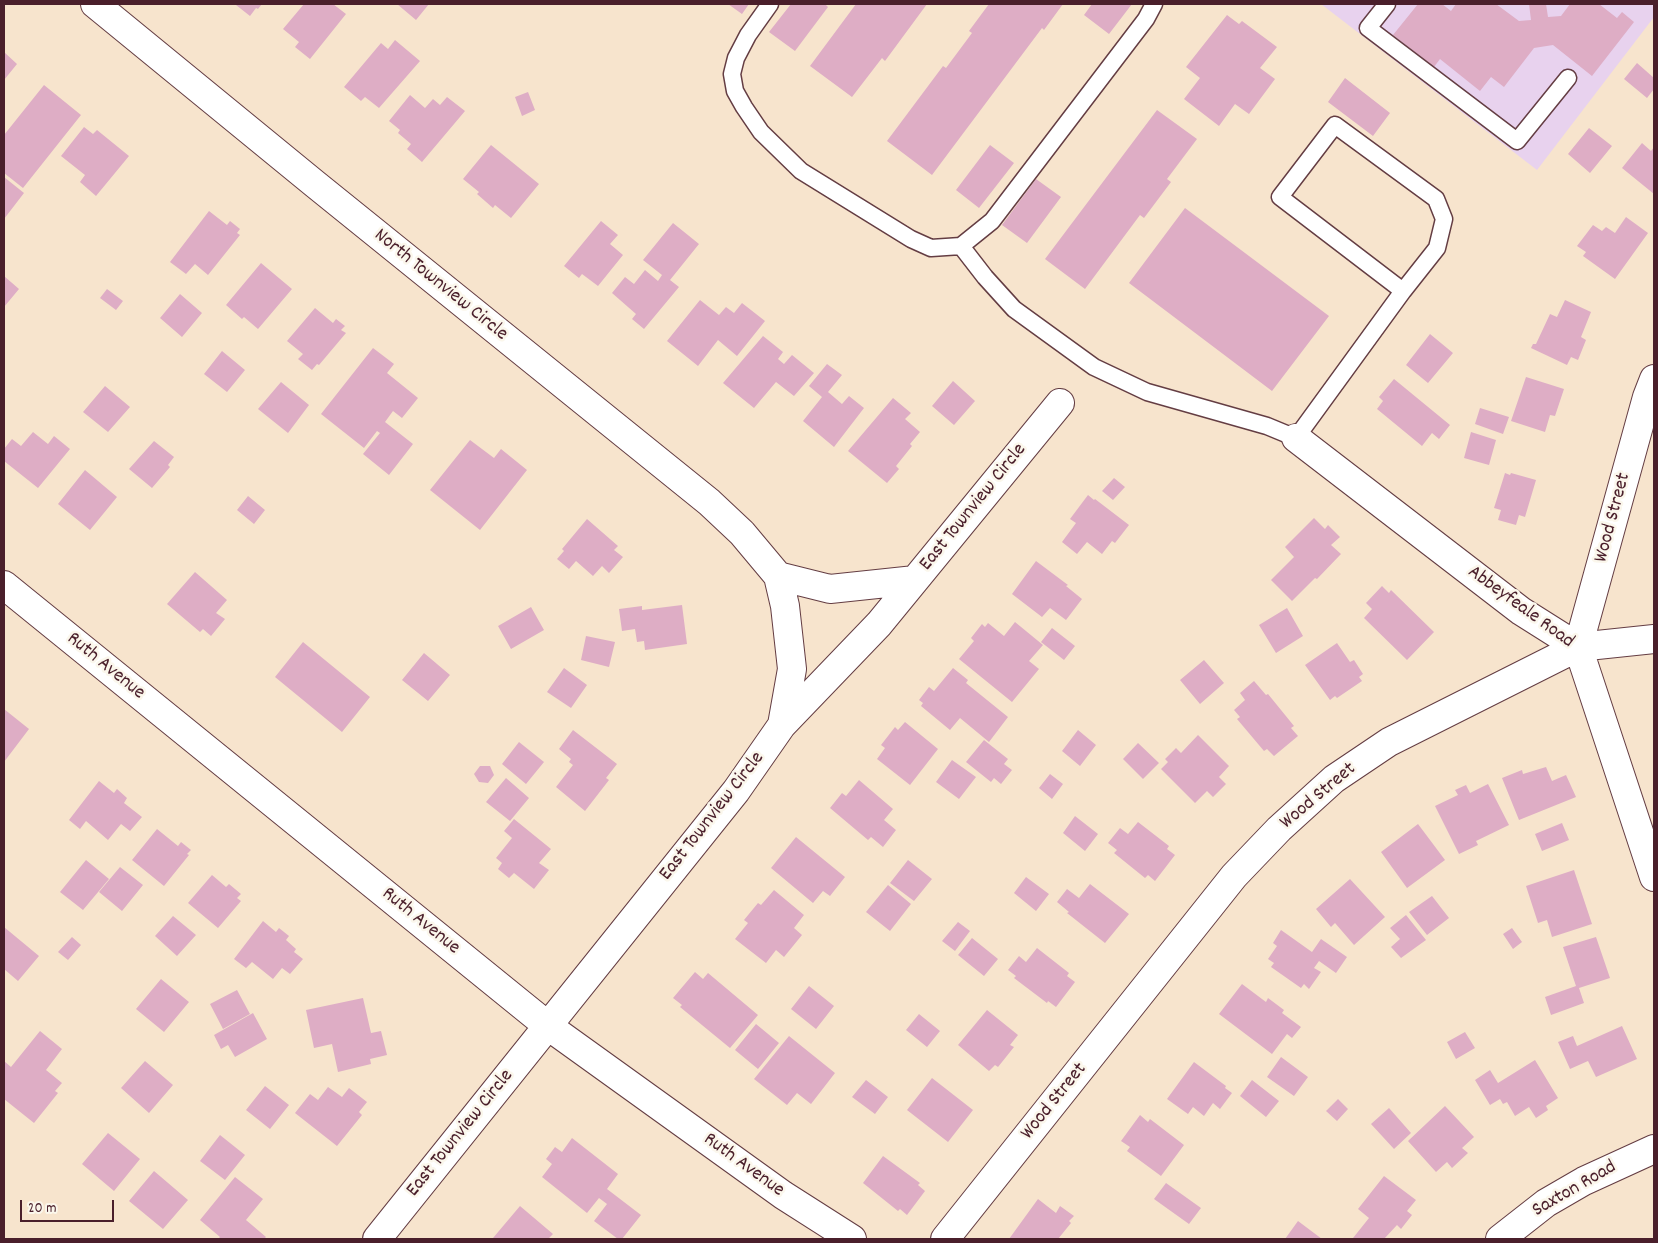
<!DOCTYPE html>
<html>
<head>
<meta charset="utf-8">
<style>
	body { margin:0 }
	#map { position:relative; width:1658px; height:1243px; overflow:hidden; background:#f7e4cd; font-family:Dekko,sans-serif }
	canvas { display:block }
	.frame { position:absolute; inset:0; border:5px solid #4a1f2b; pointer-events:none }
	.scale { position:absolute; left:20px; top:1200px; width:94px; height:22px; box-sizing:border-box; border:2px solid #4a1f2b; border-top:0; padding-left:6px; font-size:15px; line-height:18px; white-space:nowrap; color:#4a1f2b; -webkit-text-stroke:4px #fbf7ec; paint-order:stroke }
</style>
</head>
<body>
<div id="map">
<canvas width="1658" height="1243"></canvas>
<div class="frame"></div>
<div class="scale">20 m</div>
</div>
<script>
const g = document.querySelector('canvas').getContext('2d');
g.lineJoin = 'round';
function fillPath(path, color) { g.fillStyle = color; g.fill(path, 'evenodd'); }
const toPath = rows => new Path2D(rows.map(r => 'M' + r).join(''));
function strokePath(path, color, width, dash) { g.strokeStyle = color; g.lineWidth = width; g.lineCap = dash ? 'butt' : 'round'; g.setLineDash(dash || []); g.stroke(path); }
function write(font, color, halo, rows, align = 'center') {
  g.font = font + ' Dekko,sans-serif'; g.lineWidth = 5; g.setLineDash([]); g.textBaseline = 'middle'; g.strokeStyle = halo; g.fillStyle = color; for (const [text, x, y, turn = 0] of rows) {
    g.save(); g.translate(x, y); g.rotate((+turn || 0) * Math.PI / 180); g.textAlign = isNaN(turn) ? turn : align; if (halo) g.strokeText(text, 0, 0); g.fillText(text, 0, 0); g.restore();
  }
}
const built = toPath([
	[1321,4,1654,4,1654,17,1537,170]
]);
const building = toPath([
	[237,4,262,4,258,9,256,8,250,16,236,5],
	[304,4,333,4,346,14,310,59,295,47,299,42,283,29],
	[397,4,429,4,416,20],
	[728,4,749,4,742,14],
	[791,4,825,4,828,7,795,51,769,32],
	[856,4,927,4,885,61,882,58,852,97,810,66],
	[989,4,1063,4,1044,30,1042,28,932,175,887,141,943,66,946,68,972,33,969,31],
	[1092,4,1132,4,1109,34,1084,15],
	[1418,4,1442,4,1451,11,1456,4,1496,4,1519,21,1531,20,1529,4,1546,4,1548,17,1561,16,1570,4,1599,4,1617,18,1622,12,1634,22,1592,76,1553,45,1534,48,1504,87,1491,77,1480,91,1440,59,1434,67,1393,35],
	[1227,15,1239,24,1242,21,1277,47,1260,68,1275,79,1249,114,1235,104,1219,126,1184,99,1200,78,1186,67],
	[395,40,420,61,379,108,365,97,361,101,344,87,381,43,388,49],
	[4,52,17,64,4,80],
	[1637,63,1654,78,1654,89,1647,98,1624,79],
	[1345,78,1390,113,1373,136,1328,102],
	[44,85,81,115,23,188,4,173,4,135],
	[528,92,535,110,522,116,515,97],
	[410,95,425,108,433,99,440,105,447,97,465,111,422,162,407,149,411,144,398,133,400,130,389,121],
	[1157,110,1197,139,1167,179,1171,182,1144,218,1140,215,1085,289,1045,259],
	[84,127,93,134,97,130,129,156,96,196,80,182,85,175,61,156],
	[1589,128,1612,146,1590,173,1568,154],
	[1642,143,1651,151,1654,147,1654,194,1622,168],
	[491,145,539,184,511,218,495,205,493,208,477,194,479,192,463,179],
	[990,145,1014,163,979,208,956,190],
	[4,177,24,193,4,219],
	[1036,179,1061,197,1027,243,1002,225],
	[1185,208,1329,316,1272,391,1129,283],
	[209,211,227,225,230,221,240,229,237,233,240,235,208,275,195,264,186,274,170,262],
	[1626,217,1648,233,1615,279,1583,256,1586,252,1577,246,1593,225,1602,231,1606,227,1615,233],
	[601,221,618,235,610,244,623,255,598,286,582,274,579,278,564,266],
	[673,223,699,244,670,280,679,287,644,329,632,319,636,314,612,293,625,277,634,284,645,270,658,281,662,275,643,260],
	[261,263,292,289,258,329,244,317,242,319,226,305],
	[4,276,19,289,4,307],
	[107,289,123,301,116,310,100,298],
	[180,294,202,313,182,337,160,318],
	[700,300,719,315,726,307,734,313,742,303,765,321,737,356,718,340,698,366,667,341],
	[1565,300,1591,312,1581,337,1586,340,1578,360,1571,357,1567,365,1531,348,1533,344,1536,344,1550,314,1557,317],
	[315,308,333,323,336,319,345,326,341,330,346,333,319,365,317,364,312,370,298,359,303,354,287,341],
	[1430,334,1453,353,1428,383,1406,365],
	[763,336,783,352,778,359,784,364,792,355,814,373,794,396,776,382,754,408,723,383],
	[373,348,394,364,387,373,418,398,402,418,393,411,385,422,413,444,389,475,363,454,380,433,377,431,364,448,321,414],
	[222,351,245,370,227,392,204,374],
	[827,364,842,375,828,392,842,404,849,396,864,408,834,447,803,421,822,397,809,386],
	[1526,377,1564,389,1555,416,1550,415,1545,432,1511,421],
	[1394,379,1450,425,1439,439,1432,433,1422,446,1377,409,1383,401,1379,397],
	[953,381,975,401,954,425,932,406],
	[281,382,309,405,288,433,258,409],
	[105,386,130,407,108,432,83,412],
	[893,398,911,413,905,419,920,432,910,444,912,446,896,466,899,469,887,483,848,451],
	[1480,408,1509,417,1503,434,1475,424],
	[33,432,48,444,54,436,70,449,38,488,4,461,4,449,12,439,21,446],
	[1471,432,1496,440,1489,465,1464,458],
	[470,440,494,458,501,449,527,470,480,530,430,490],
	[154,441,174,457,168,465,170,467,152,488,129,469],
	[85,470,117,497,90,530,58,504],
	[1505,473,1510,475,1511,473,1536,480,1525,517,1519,515,1516,525,1498,520,1501,510,1494,508],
	[1114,478,1125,487,1113,500,1102,491],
	[1088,495,1094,500,1095,499,1129,525,1115,543,1112,541,1102,554,1087,542,1077,554,1062,542,1076,523,1070,519],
	[248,496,265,510,254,524,237,510],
	[1314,518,1325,529,1328,525,1340,537,1331,545,1341,554,1317,579,1315,578,1292,601,1271,580,1294,557,1285,547],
	[587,519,618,546,614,550,623,557,609,573,602,566,593,576,576,561,569,569,557,559,564,551,562,549],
	[1036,561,1068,585,1066,586,1082,599,1066,620,1050,608,1042,617,1012,594],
	[195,572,227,600,216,613,225,619,211,636,203,629,200,632,167,604],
	[1382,586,1389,593,1391,590,1434,632,1407,660,1364,618,1372,609,1366,603],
	[682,605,687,644,645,650,644,641,637,642,635,629,622,631,619,609,642,606,642,610],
	[531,607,544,630,511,649,498,626],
	[1287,608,1303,636,1276,653,1259,625],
	[1015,622,1043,645,1029,661,1039,669,1012,702,959,659,974,641,971,638,982,624,985,627,988,623,1004,636],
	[1052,628,1075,646,1064,660,1041,642],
	[586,636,615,642,609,667,581,660],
	[303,642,370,697,342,732,275,677],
	[1337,643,1350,662,1354,660,1363,674,1359,677,1362,681,1337,698,1335,696,1330,700,1305,665],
	[424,653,450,675,428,701,402,680],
	[1204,660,1224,683,1200,704,1180,680],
	[564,668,587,685,571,708,547,692],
	[953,668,968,680,966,683,1008,717,989,742,960,718,950,730,921,706,923,703,919,700,929,687,934,691],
	[1254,681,1266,695,1268,694,1294,726,1291,728,1298,736,1274,756,1267,749,1264,751,1237,719,1240,717,1234,710,1245,700,1240,693],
	[4,709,29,729,4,762],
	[905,722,938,749,910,785,877,759,885,748,881,745,895,727,898,730],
	[573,730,617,764,606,778,609,780,585,811,556,787,573,765,569,762,571,759,559,749],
	[1078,730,1096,745,1080,766,1062,751],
	[1198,735,1229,766,1219,777,1226,784,1213,797,1207,791,1195,803,1161,769,1168,762,1165,759,1176,748,1181,753],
	[984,740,1008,759,1004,764,1012,770,1001,784,994,778,991,782,966,762],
	[519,742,544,762,526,784,502,764],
	[1138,743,1159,763,1143,779,1123,759],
	[952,760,976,777,959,799,936,782],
	[480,766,490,766,494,775,488,783,479,782,474,774],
	[1546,767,1552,781,1566,775,1576,797,1519,820,1502,778,1522,770,1523,774],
	[1050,774,1063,784,1052,799,1039,788],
	[506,778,529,798,510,821,486,802],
	[859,780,893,809,884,820,896,830,883,847,871,837,868,840,830,808,842,793,846,796],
	[99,781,114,793,117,789,127,798,124,803,142,817,130,831,121,824,108,840,86,821,80,829,69,820],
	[1488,784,1509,825,1476,841,1478,845,1459,854,1435,806,1458,795,1455,790,1466,785,1470,793],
	[1075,816,1098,834,1085,851,1063,833],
	[514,819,551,849,539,863,549,870,534,889,514,873,509,878,498,869,502,863,496,858,512,838,504,831],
	[1138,822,1169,846,1167,849,1175,855,1155,881,1148,875,1145,878,1114,853,1117,850,1108,843,1120,828,1128,834],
	[1562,823,1569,840,1542,851,1535,834],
	[1418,824,1445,860,1407,888,1381,852],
	[157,829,178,846,181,842,191,850,187,854,189,855,164,886,132,860],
	[796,837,845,877,830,896,823,891,813,903,771,868],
	[86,860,109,879,83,910,60,892],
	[908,860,932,879,914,901,890,883],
	[120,867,143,885,122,911,99,892],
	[1574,870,1592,924,1552,937,1547,920,1538,923,1526,886],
	[212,875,226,887,229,884,241,894,237,898,241,901,218,928,188,903],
	[1026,877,1049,894,1036,911,1014,893],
	[1350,879,1385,917,1354,945,1335,923,1331,927,1316,909],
	[1090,884,1129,914,1105,943,1067,913,1069,912,1057,902,1067,889,1079,898],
	[888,885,911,904,890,931,866,912],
	[774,890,804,915,794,928,802,935,784,957,776,950,766,963,735,939,748,923,744,920,758,903,761,905],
	[1432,896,1449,918,1427,935,1409,912],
	[1406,915,1426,940,1401,958,1391,947,1400,939,1390,928],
	[173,916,196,935,177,956,155,936],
	[263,921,276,932,279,928,289,936,286,940,296,949,294,952,303,959,290,974,282,968,273,979,252,962,246,968,234,959],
	[958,922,970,931,955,951,942,941],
	[4,927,39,956,18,981,4,969],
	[1512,928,1522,942,1513,949,1503,934],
	[1281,930,1312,952,1321,939,1347,957,1336,973,1319,961,1314,968,1321,972,1309,989,1304,984,1301,988,1271,967,1274,963,1268,959,1277,946,1273,943],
	[72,937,81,945,68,960,58,952],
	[1596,937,1610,978,1579,988,1584,1003,1551,1015,1545,997,1576,986,1563,947],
	[972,938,998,959,984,976,958,955],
	[1037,948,1069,973,1067,976,1075,982,1056,1007,1048,1001,1047,1003,1014,978,1016,976,1008,970,1019,956,1026,962],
	[695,972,703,979,708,973,758,1015,730,1048,680,1007,682,1005,673,998],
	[161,979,189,1002,164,1032,136,1009],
	[1242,984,1266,1002,1268,998,1284,1010,1282,1013,1301,1027,1292,1038,1287,1034,1272,1054,1219,1014],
	[809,986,834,1006,816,1029,791,1009],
	[237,990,250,1014,223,1029,210,1004],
	[363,998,371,1033,381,1031,387,1055,370,1059,371,1064,338,1072,332,1044,314,1048,306,1010],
	[987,1010,1018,1035,1010,1045,1014,1047,998,1067,995,1065,989,1071,958,1045],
	[253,1013,267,1039,235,1057,228,1045,221,1049,214,1035],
	[919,1014,940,1031,927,1047,906,1030],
	[756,1024,779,1043,758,1069,735,1050],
	[1622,1026,1637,1059,1596,1077,1588,1061,1570,1069,1558,1042,1573,1036,1577,1046],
	[40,1031,62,1049,46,1070,62,1083,55,1091,58,1093,34,1123,4,1099,4,1061,11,1067],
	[1465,1032,1475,1048,1456,1059,1447,1042],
	[789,1036,835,1073,811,1104,797,1093,787,1105,754,1079],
	[1281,1057,1308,1077,1294,1096,1267,1077],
	[1535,1060,1558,1098,1546,1106,1548,1110,1536,1118,1529,1107,1515,1116,1507,1102,1503,1104,1500,1099,1490,1105,1475,1080,1490,1070,1498,1083],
	[145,1061,173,1085,149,1113,121,1088],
	[1194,1062,1226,1086,1225,1088,1232,1093,1220,1109,1213,1103,1204,1116,1193,1107,1188,1114,1167,1099],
	[932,1078,973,1110,948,1142,907,1110],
	[866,1080,888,1097,875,1114,852,1097],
	[1252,1080,1279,1101,1266,1117,1240,1096],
	[265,1086,289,1105,270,1129,246,1110],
	[328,1087,342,1097,349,1088,367,1102,359,1112,362,1115,337,1146,295,1113,310,1094,318,1100],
	[1338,1099,1348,1109,1337,1121,1326,1111],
	[1445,1106,1474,1137,1462,1148,1468,1153,1452,1168,1447,1162,1436,1172,1408,1141],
	[1389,1108,1411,1133,1394,1149,1371,1124],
	[1140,1115,1148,1122,1150,1119,1184,1145,1161,1176,1127,1151,1130,1147,1121,1141],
	[108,1133,140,1159,114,1191,82,1164],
	[220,1135,245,1155,225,1180,200,1161],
	[572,1138,618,1174,607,1189,641,1215,622,1239,618,1239,594,1221,607,1204,599,1198,587,1213,542,1177,552,1164,546,1159,555,1147,562,1152],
	[883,1156,920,1183,918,1185,925,1191,907,1215,900,1209,898,1211,863,1183],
	[154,1171,188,1200,163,1229,129,1201],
	[1384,1176,1416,1200,1407,1211,1412,1215,1401,1229,1397,1225,1384,1239,1354,1239,1353,1238,1369,1218,1358,1209],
	[235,1177,263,1199,246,1220,266,1237,264,1239,218,1239,220,1237,200,1220],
	[1166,1183,1201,1208,1189,1224,1154,1199],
	[1038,1199,1056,1213,1060,1206,1074,1216,1069,1221,1071,1223,1058,1239,1009,1239],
	[520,1206,553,1234,548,1239,494,1239,493,1238],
	[1298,1221,1322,1239,1285,1239]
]);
const lane = toPath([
	[770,4,748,35,736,58,732,74,735,91,744,107,761,132,801,171,911,239,931,248,961,246,992,221,1146,19,1154,4],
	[1387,4,1368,28,1517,141,1568,78],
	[961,246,985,277,1014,309,1094,367,1147,392,1267,426,1296,438,1403,291,1437,248,1444,219,1436,199,1335,125,1280,197,1403,291]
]);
const street = toPath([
	[95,4,315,184,709,502,742,533,778,576,785,606,792,669,782,725],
	[1296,438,1521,611,1578,647,1654,877],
	[778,576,830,589,915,580],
	[4,585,548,1026,783,1195,852,1239],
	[1578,647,1647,397,1654,379],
	[377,1239,736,791,782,725,879,624,1060,403],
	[945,1239,1234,876,1279,829,1334,779,1389,742,1578,647,1654,639],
	[1500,1239,1546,1203,1584,1181,1654,1149]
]);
const streetNames = [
	["North Townview Circle",440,286,39],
	["East Townview Circle",974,508,-51],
	["Wood Street",1614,518,-75],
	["Abbeyfeale Road",1520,608,36],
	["Ruth Avenue",105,667,39],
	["Wood Street",1319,797,-40],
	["East Townview Circle",713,817,-52],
	["Ruth Avenue",420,922,39],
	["Wood Street",1055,1102,-51],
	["East Townview Circle",461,1134,-51],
	["Ruth Avenue",743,1166,36],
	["Saxton Road",1575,1190,-30]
];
fillPath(built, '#e8d2ee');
fillPath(building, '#deadc5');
strokePath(lane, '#643d43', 19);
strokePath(street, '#643d43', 30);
strokePath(lane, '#fff', 16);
strokePath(street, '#fff', 28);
write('20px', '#4a1f2b', '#fbf7ec', streetNames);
</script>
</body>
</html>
